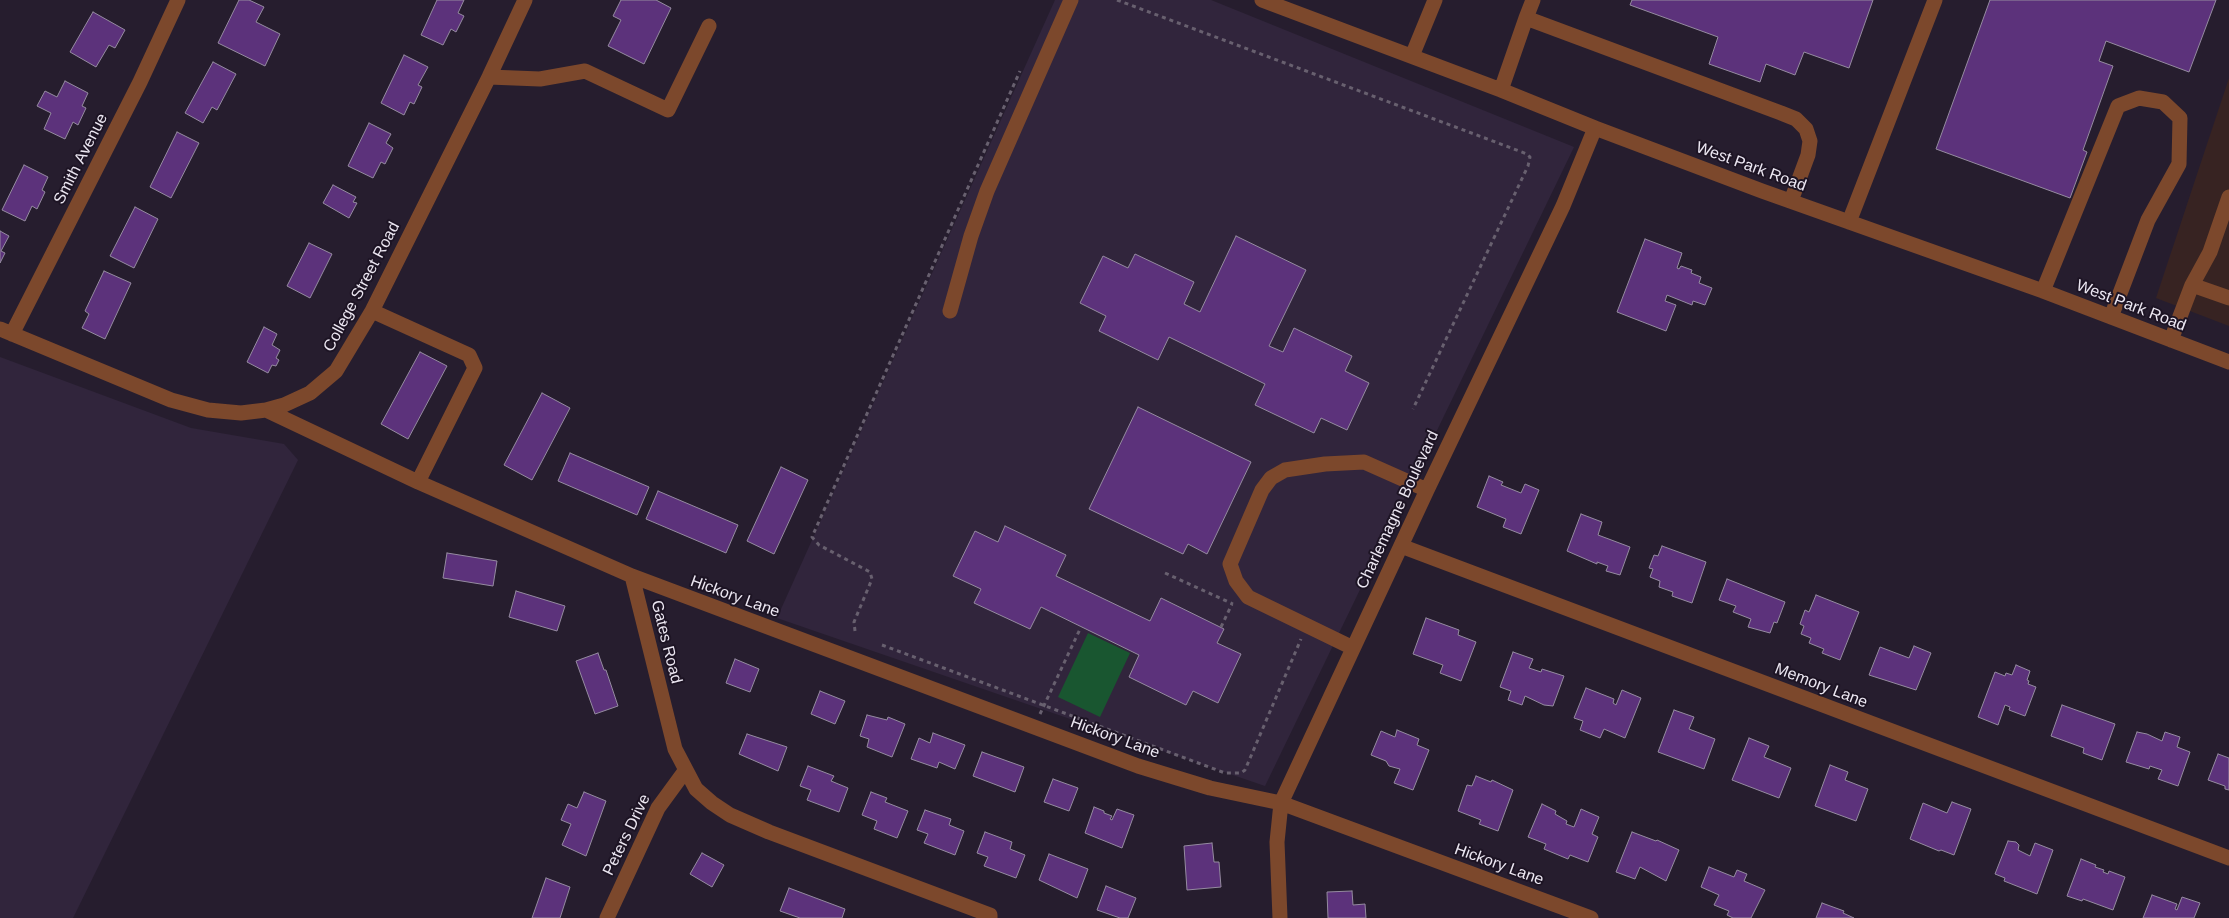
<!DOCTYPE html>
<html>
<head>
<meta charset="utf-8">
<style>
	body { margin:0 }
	canvas { display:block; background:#261d2e }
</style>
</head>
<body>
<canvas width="2229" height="918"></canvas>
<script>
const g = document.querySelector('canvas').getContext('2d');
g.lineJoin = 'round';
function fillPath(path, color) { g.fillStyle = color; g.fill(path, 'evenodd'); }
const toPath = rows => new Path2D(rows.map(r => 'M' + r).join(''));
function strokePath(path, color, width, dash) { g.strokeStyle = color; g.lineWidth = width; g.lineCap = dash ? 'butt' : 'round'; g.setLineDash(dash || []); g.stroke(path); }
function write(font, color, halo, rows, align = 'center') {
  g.font = font + ' Arial,sans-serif'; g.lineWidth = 4; g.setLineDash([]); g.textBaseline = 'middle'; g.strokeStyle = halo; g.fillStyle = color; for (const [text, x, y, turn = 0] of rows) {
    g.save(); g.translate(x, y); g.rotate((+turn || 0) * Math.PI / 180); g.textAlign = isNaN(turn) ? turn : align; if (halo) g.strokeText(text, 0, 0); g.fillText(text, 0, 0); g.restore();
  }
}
const built = toPath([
	[1055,0,1211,0,1574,147,1265,786,777,618],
	[0,357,191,428,284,444,298,460,73,918,0,918]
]);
const industrial = toPath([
	[2229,78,2229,326,2156,298]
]);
const green = toPath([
	[1088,633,1130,653,1100,717,1058,697]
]);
const building = toPath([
	[239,0,249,0,264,7,256,22,280,34,265,66,218,43,239,0],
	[437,0,464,0,458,13,464,16,456,32,451,29,443,45,421,35,437,0],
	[621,0,656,0,671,8,644,64,608,46,621,20,613,16,621,0],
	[1632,0,1873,0,1849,68,1804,52,1795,75,1766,64,1760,82,1709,64,1718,37,1630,5,1632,0],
	[1990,0,2216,0,2189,72,2106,41,2099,61,2113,66,2083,150,2087,152,2070,198,1936,149,1990,0],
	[93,12,125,30,115,48,109,45,96,67,70,52,93,12],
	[404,55,428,67,418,85,422,87,414,104,410,102,404,115,381,103,404,55],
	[213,62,236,74,217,110,212,107,203,123,185,113,213,62],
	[65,81,88,93,82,106,86,108,78,125,73,122,65,139,44,129,51,113,37,106,45,91,57,97,65,81],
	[369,123,391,134,386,143,393,148,385,164,381,162,373,178,348,166,369,123],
	[177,132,199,143,171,198,150,187,177,132],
	[24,165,48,177,42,190,45,192,37,209,32,206,25,221,2,210,24,165],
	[333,185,356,197,353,202,357,203,349,218,323,203,333,185],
	[135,207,158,219,134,268,110,256,135,207],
	[0,231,9,236,1,251,5,253,0,263,0,231],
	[1236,236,1306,270,1269,346,1283,352,1294,328,1352,356,1345,371,1369,383,1347,430,1321,418,1314,433,1255,405,1265,384,1169,337,1158,360,1099,331,1106,316,1080,303,1103,256,1128,268,1135,254,1194,282,1184,304,1200,312,1236,236],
	[1645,239,1682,253,1677,268,1679,269,1681,266,1692,270,1691,273,1701,277,1699,283,1712,288,1705,305,1693,301,1692,305,1667,295,1665,301,1676,305,1666,331,1617,312,1645,239],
	[309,243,332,254,310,298,287,286,309,243],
	[104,271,131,283,105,339,82,328,89,314,85,311,104,271],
	[264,327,277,334,272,345,280,350,276,358,279,360,276,366,272,365,268,373,247,362,264,327],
	[420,352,447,366,408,439,381,424,420,352],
	[542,393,570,408,532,480,504,465,542,393],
	[1138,407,1251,462,1207,554,1188,544,1183,554,1089,509,1138,407],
	[570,453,649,487,637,515,558,481,570,453],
	[781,467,808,480,774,554,747,541,781,467],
	[1489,476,1503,482,1501,485,1521,493,1525,484,1539,490,1521,534,1503,527,1506,519,1477,507,1489,476],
	[658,491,738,525,726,553,646,519,658,491],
	[1581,514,1602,522,1598,535,1630,547,1620,575,1606,571,1608,566,1597,562,1597,564,1567,551,1581,514],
	[1005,526,1066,555,1056,576,1150,621,1161,598,1224,629,1217,643,1241,654,1218,703,1193,691,1186,705,1129,677,1139,655,1041,607,1030,629,974,603,981,589,953,576,975,531,998,542,1005,526],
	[1662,546,1706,562,1692,603,1672,596,1673,592,1659,587,1660,581,1650,577,1653,569,1649,568,1654,555,1658,556,1662,546],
	[447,553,497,561,493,586,443,578,447,553],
	[1727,579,1785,602,1777,623,1774,622,1770,633,1748,627,1751,619,1733,612,1736,606,1719,600,1727,579],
	[516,591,565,606,557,631,509,617,516,591],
	[1816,595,1859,612,1840,660,1822,653,1824,649,1809,643,1811,638,1801,634,1804,626,1800,624,1805,610,1809,612,1816,595],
	[1426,618,1459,630,1458,635,1476,642,1461,681,1440,673,1443,665,1413,654,1426,618],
	[1914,646,1931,653,1916,690,1869,675,1880,647,1909,658,1914,646],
	[1513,652,1533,659,1529,668,1541,672,1542,669,1564,676,1553,706,1544,705,1525,696,1522,705,1508,700,1511,691,1500,687,1513,652],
	[598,653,604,670,606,670,618,706,595,714,576,661,598,653],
	[735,659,759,669,750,692,726,683,735,659],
	[2016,665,2030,671,2027,680,2029,681,2028,684,2036,687,2025,716,2009,710,2010,707,2005,705,1998,725,1978,717,1995,672,2005,676,2006,673,2012,675,2016,665],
	[1586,688,1614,699,1613,703,1616,705,1622,690,1641,698,1625,738,1604,729,1600,738,1580,730,1583,721,1574,718,1586,688],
	[820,691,845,701,835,724,811,714,820,691],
	[2062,705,2115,724,2102,760,2083,753,2084,748,2051,736,2062,705],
	[1674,710,1694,717,1689,729,1715,739,1704,769,1658,752,1674,710],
	[867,715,887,720,888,717,905,724,892,757,867,747,869,739,860,736,867,715],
	[1397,730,1419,739,1417,745,1429,750,1413,790,1394,783,1400,769,1389,766,1386,761,1371,755,1381,731,1395,737,1397,730],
	[2137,732,2147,734,2162,741,2165,732,2180,737,2177,747,2190,752,2178,786,2158,779,2162,770,2150,766,2149,769,2126,762,2137,732],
	[933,733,965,745,955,769,939,762,937,768,911,759,919,738,930,743,933,733],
	[747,734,787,747,778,771,739,754,747,734],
	[1749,738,1769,746,1764,757,1791,768,1779,798,1732,780,1749,738],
	[982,752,1024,767,1015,792,973,776,982,752],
	[2218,754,2229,758,2229,790,2225,789,2225,786,2208,780,2218,754],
	[1830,765,1848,772,1845,780,1868,789,1856,821,1815,806,1830,765],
	[808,766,834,776,831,781,848,788,839,812,807,800,811,790,800,786,808,766],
	[1476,776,1491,782,1492,780,1513,790,1498,831,1479,824,1481,820,1458,811,1467,785,1472,786,1476,776],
	[1053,779,1078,788,1069,811,1044,802,1053,779],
	[584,792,606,801,586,856,562,845,571,824,561,820,568,804,577,808,584,792],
	[871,792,887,798,885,802,908,811,897,838,874,829,877,821,862,815,871,792],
	[1952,802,1971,809,1954,855,1941,850,1939,851,1910,839,1923,803,1947,813,1952,802],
	[1542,804,1556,811,1555,814,1567,821,1566,824,1574,827,1581,809,1599,817,1592,834,1598,837,1588,862,1570,855,1568,859,1544,849,1546,844,1528,837,1542,804],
	[1094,807,1104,811,1104,813,1112,816,1110,819,1112,820,1117,809,1134,815,1122,848,1085,833,1094,807],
	[925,810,951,819,949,825,964,831,955,855,924,843,928,834,917,830,925,810],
	[985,832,1012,842,1010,849,1025,855,1016,878,984,866,988,857,977,853,985,832],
	[1632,832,1656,841,1657,840,1679,850,1666,881,1640,867,1635,879,1616,872,1632,832],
	[2008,841,2016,842,2019,845,2018,850,2030,856,2035,843,2053,850,2037,894,2004,881,2005,878,1995,874,2008,841],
	[1212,843,1214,862,1219,862,1221,887,1187,890,1184,846,1212,843],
	[702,853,724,865,712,887,690,874,702,853],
	[1049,854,1088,869,1077,898,1039,880,1049,854],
	[2081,859,2096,865,2095,867,2104,870,2103,872,2108,874,2109,871,2125,877,2113,910,2083,899,2082,901,2067,896,2081,859],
	[1709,867,1734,877,1737,870,1747,874,1744,881,1765,890,1751,918,1733,918,1727,915,1729,911,1714,905,1719,895,1701,887,1709,867],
	[546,878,570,887,560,918,532,918,546,878],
	[1106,886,1136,898,1128,918,1120,918,1097,910,1106,886],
	[789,888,845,909,842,918,800,918,780,911,789,888],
	[1352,891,1353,905,1365,904,1366,918,1328,918,1327,892,1352,891],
	[2152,895,2177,904,2175,909,2177,910,2182,897,2200,903,2194,918,2143,918,2152,895],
	[1822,903,1844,911,1843,913,1854,918,1816,918,1822,903]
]);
const path = toPath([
	[1117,0,1498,143,1527,154,1530,157,1528,166,1413,409],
	[1165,573,1233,604],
	[1221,627,1232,604],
	[855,631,854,622,872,579,870,572,819,545,812,537,1020,71],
	[882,645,1225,773,1241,773,1245,770,1301,639],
	[1040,714,1081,627]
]);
const minor = toPath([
	[1262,0,1501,90,1595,128,1762,191,2043,291,2229,362],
	[1526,18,1533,0],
	[1412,56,1435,0],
	[489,77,540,79,585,71,668,110,709,26],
	[1501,90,1526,18,1781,113,1796,119,1806,129,1810,141,1808,155,1791,201],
	[1849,222,1935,0],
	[2192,285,2229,298],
	[2043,291,2118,106,2139,98,2163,102,2180,118,2179,164,2148,220,2111,317],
	[372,311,469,355,475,368,418,482],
	[950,311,971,236,987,191,1071,0],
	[0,329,171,400,208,410,241,413,266,410,284,405,310,393,336,371,372,311,489,77,525,0],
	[12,334,140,82,178,0],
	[2171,340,2192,285,2210,252,2229,197],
	[266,410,418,482,632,576,675,749,696,789,712,803,730,815,769,832,990,915,990,918],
	[1401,546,2229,858],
	[632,576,1138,766,1210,788,1281,803,1591,918],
	[1353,648,1248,597,1236,581,1230,564,1262,490,1271,478,1285,470,1325,464,1364,462,1427,490],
	[607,918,658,808,685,771],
	[1280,918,1277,842,1281,803,1427,490,1563,206,1595,128]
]);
const streetNames = [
	["Smith Avenue",81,159,-63],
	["West Park Road",1751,167,20],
	["College Street Road",362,287,-62],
	["West Park Road",2131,306,21],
	["Charlemagne Boulevard",1398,510,-65],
	["Hickory Lane",735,597,20],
	["Gates Road",666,642,76],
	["Memory Lane",1821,686,21],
	["Hickory Lane",1115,738,20],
	["Peters Drive",627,835,-64],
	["Hickory Lane",1499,865,20]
];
fillPath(built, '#31253c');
fillPath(industrial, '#372322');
fillPath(green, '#195630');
fillPath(building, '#5c327b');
strokePath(building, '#958ba0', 1);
strokePath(path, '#68606f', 3, [4, 4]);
strokePath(minor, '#7c482c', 15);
write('16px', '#ece7f2', '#1d1424', streetNames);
</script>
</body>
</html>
